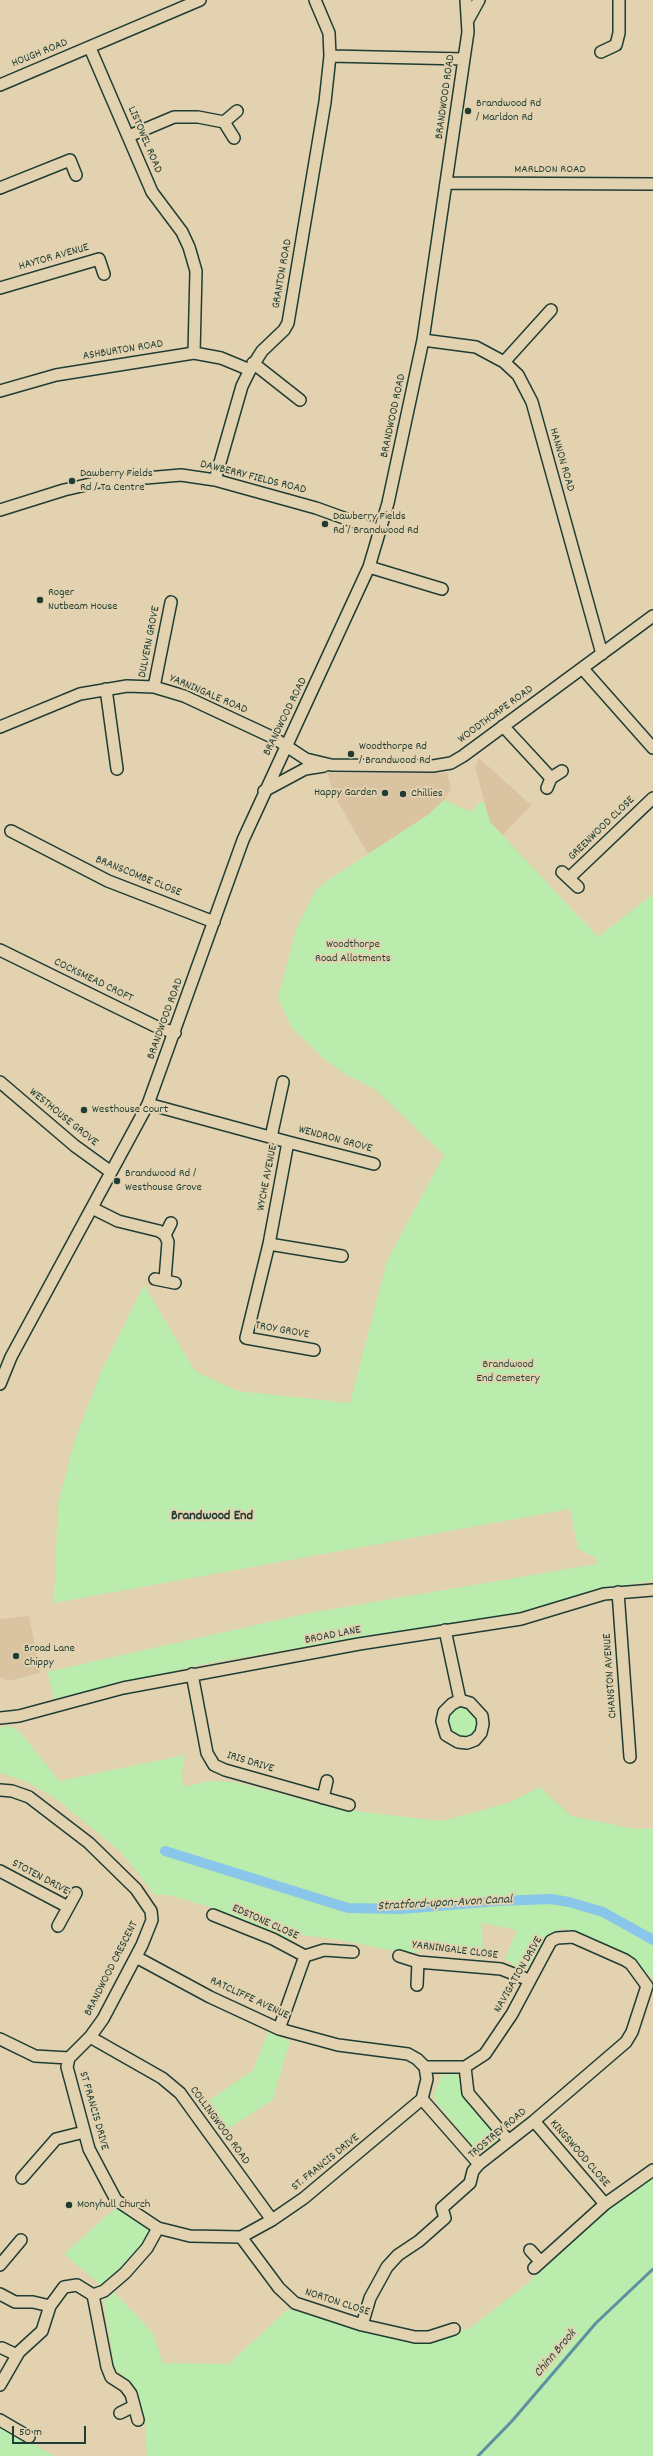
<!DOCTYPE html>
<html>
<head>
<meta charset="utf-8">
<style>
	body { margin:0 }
	#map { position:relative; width:653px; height:2456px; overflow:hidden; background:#e3d2af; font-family:Dekko,sans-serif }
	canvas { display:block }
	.scale { position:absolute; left:12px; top:2426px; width:74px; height:18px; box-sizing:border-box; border:2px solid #1f3d34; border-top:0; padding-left:5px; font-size:12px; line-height:14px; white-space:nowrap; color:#1f3d34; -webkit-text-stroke:3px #e3d2af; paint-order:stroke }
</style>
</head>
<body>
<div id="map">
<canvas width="653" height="2456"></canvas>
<div class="scale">50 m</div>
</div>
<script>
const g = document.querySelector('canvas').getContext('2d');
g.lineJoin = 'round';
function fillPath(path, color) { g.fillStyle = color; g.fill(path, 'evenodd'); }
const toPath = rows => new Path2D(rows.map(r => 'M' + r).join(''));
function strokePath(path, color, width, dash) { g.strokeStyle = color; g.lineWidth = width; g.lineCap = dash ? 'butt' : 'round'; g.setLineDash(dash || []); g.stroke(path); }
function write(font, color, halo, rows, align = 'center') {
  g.font = font + ' Dekko,sans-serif'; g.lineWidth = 4; g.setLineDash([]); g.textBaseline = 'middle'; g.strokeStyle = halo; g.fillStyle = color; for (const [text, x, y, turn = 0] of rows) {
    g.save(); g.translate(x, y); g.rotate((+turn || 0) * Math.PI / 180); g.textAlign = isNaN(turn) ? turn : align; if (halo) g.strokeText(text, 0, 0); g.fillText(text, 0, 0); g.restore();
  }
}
const built = toPath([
	[479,758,531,805,503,835,490,822,475,767],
	[327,773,447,773,451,788,444,800,428,815,368,854,336,799],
	[29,1616,40,1673,8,1681,0,1677,0,1619]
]);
const green = toPath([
	[444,800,472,812,478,803,484,802,490,822,598,937,653,894,653,1581,593,1590,513,1616,392,1632,203,1664,54,1699,47,1672,309,1613,597,1564,595,1557,578,1549,570,1509,54,1603,58,1502,77,1434,101,1372,144,1285,195,1371,237,1391,350,1403,387,1261,444,1155,376,1090,345,1074,323,1058,291,1027,278,997,297,927,315,891,328,880,428,815],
	'448 1722a15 15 0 1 1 30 0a15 15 0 1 1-30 0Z',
	[11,1726,21,1733,59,1781,185,1755,182,1772,183,1787,209,1781,235,1782,337,1809,442,1821,508,1803,540,1787,571,1816,635,1829,653,1828,653,1979,633,1959,562,1928,551,1933,534,1962,521,1969,505,1959,517,1930,482,1923,483,1959,431,1947,410,1954,328,1938,299,1935,284,1942,253,1925,210,1907,169,1895,155,1895,122,1853,55,1798,25,1781,0,1773,0,1727],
	[268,2032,290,2041,273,2100,220,2134,201,2106,253,2070],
	[453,2073,460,2077,467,2099,497,2135,497,2141,488,2150,480,2151,475,2149,435,2101,434,2093,441,2076],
	[653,2175,653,2456,147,2456,145,2424,138,2394,122,2374,115,2370,104,2302,114,2292,153,2333,163,2363,229,2364,288,2309,376,2334,423,2342,470,2328,527,2284,605,2207,628,2196],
	[119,2205,149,2227,149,2237,138,2252,101,2285,64,2254],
	[0,2425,55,2456,0,2456]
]);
const stream = toPath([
	[478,2456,512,2421,596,2323,653,2269]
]);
const canal = toPath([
	[165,1851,348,1908,401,1909,499,1901,551,1899,569,1902,603,1912,653,1940]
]);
const minor = toPath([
	[468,20,479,0],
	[90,48,152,192,182,232,189,247,196,271,194,353],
	[601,52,616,45,619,33,619,0],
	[330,56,464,59],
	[0,85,200,0],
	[129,136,174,117,198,117,224,122],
	[234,138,224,122,237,111],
	[447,183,653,184],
	[0,188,70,160,76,175],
	[0,288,99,259,104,274],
	[423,340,476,347,504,362,518,375,532,402,602,654],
	[504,362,551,310],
	[253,363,300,400],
	[0,391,56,375,194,353,221,358,250,370],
	[215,480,242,386,250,370,262,351,284,330,288,323,325,102,330,56,329,33,315,0],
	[0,510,64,490,99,482,181,475,215,480,316,508,380,531],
	[369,567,442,589],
	[583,669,653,748],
	[154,687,171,602],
	[106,689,117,769],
	[503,726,551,778],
	[0,727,80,694,127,686,154,687,184,696,274,738,306,759,331,765,433,766,451,763,463,756,653,616],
	[547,788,551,778,562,771],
	[264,791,305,769,324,766],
	[11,831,108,881,214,922],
	[562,872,578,887],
	[569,878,653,798],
	[0,950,155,1026,175,1033],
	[0,1082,75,1146,111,1172],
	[148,1104,288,1142,269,1244,246,1338,314,1350],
	[271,1137,283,1082],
	[288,1142,374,1164],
	[92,1208,118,1221,159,1231,165,1235,168,1242,165,1280],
	[165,1235,171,1223],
	[269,1244,342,1256],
	[155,1279,175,1283],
	[0,1384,11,1357,148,1104,243,840,369,567,388,503,423,340,464,59,468,32,466,0],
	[618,1592,630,1757],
	[445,1630,460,1700],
	[192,1674,207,1753,214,1765,225,1770,349,1805],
	[460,1700,470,1703,482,1716,483,1724,481,1733,475,1740,467,1743,458,1742,446,1735,442,1721,444,1712,452,1704,460,1700],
	[0,1718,19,1716,123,1688,359,1644,521,1619,604,1594,653,1590],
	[0,1790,12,1791,29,1797,89,1843,136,1889,151,1911,152,1920,142,1945,103,2019,90,2037,69,2058,35,2056,0,2039],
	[323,1798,327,1781],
	[0,1871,68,1907],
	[213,1915,273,1939,305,1956,279,2029],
	[58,1926,76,1893],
	[305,1956,324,1950,353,1952],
	[399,1956,418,1962,501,1969,529,1980],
	[417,1985,418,1962],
	[90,2037,162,2078,180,2093,272,2220],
	[69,2058,67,2067,89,2149,116,2200,158,2228,190,2236,241,2237,272,2220,304,2198,422,2099,427,2079,425,2067,417,2059,408,2054,338,2045,279,2029,210,1997,136,1957],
	[425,2067,465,2067,485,2054,512,2014,551,1941,557,1938,573,1937,625,1960,631,1964,647,1986],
	[465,2067,468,2093,508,2140],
	[422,2099,479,2164],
	[534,2121,605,2204,534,2268],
	[22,2178,56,2139,84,2132],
	[605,2204,653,2170],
	[241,2237,279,2288,295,2303,362,2325,415,2337,429,2337,454,2329],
	[530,2250,540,2261],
	[0,2265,21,2240],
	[0,2294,15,2302,33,2302,50,2306],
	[93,2295,107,2367,111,2377,125,2386,131,2394,138,2420],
	[93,2295,104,2291,125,2273,147,2248,158,2228],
	[362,2325,370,2298,387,2267,398,2255,419,2241,445,2218,442,2208,470,2183,473,2171,479,2164,534,2121,626,2042,632,2032,647,1986],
	[2,2348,17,2355],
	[0,2385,19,2352,42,2331,50,2306,64,2287,77,2285,93,2295],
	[120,2413,134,2406],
	[0,2420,29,2437]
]);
const markers = [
	[468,111,4,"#1f3d34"],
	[72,481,4,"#1f3d34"],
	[325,524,4,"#1f3d34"],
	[40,600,4,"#1f3d34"],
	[351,754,4,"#1f3d34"],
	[385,793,4,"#1f3d34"],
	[403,794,4,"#1f3d34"],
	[84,1110,4,"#1f3d34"],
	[117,1181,4,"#1f3d34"],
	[16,1656,4,"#1f3d34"],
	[69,2205,4,"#1f3d34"]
];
const streetNames = [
	["HOUGH ROAD",40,54,-22],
	["BRANDWOOD ROAD",446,97,-82],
	["LISTOWEL ROAD",144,140,67],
	["MARLDON ROAD",550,170],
	["HAYTOR AVENUE",54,258,-16],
	["GRANTON ROAD",283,274,-80],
	["ASHBURTON ROAD",123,351,-9],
	["BRANDWOOD ROAD",394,416,-78],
	["HANNON ROAD",561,460,74],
	["DAWBERRY FIELDS ROAD",253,478,14],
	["DULVERN GROVE",150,642,-79],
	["YARNINGALE ROAD",208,695,23],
	["WOODTHORPE ROAD",496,715,-36],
	["BRANDWOOD ROAD",286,717,-64],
	["GREENWOOD CLOSE",602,829,-44],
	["BRANSCOMBE CLOSE",138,877,22],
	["COCKSMEAD CROFT",93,981,26],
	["BRANDWOOD ROAD",166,1019,-70],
	["WESTHOUSE GROVE",63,1118,39],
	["WENDRON GROVE",335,1140,15],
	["WYCHE AVENUE",268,1178,-79],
	["TROY GROVE",282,1331,10],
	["BROAD LANE",333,1636,-11],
	["CHANSTON AVENUE",611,1676,-94],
	["IRIS DRIVE",250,1763,17],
	["STOTEN DRIVE",40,1878,28],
	["EDSTONE CLOSE",265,1923,24],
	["YARNINGALE CLOSE",455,1951,7],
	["BRANDWOOD CRESCENT",112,1969,-63],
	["NAVIGATION DRIVE",519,1975,-60],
	["RATCLIFFE AVENUE",249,1999,25],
	["ST FRANCIS DRIVE",93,2111,74],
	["COLLINGWOOD ROAD",219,2126,54],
	["TROSTREY ROAD",498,2134,-40],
	["KINGSWOOD CLOSE",579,2154,49],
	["ST. FRANCIS DRIVE",326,2163,-39],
	["NORTON CLOSE",337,2303,18]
];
const poiNames = [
	["Brandwood Rd",476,104],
	["/ Marldon Rd",476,118],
	["Dawberry Fields",80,474],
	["Rd / Ta Centre",80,488],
	["Dawberry Fields",333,517],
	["Rd / Brandwood Rd",333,531],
	["Roger",48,593],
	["Nutbeam House",48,607],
	["Woodthorpe Rd",359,747],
	["/ Brandwood Rd",359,761],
	["Happy Garden",377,793,"right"],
	["Chillies",411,794],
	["Westhouse Court",92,1110],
	["Brandwood Rd /",125,1174],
	["Westhouse Grove",125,1188],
	["Broad Lane",24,1649],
	["Chippy",24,1663],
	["Monyhull Church",77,2205]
];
const parkNames = [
	["Woodthorpe",353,945],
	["Road Allotments",353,959],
	["Brandwood",508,1365],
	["End Cemetery",508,1379]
];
const waterNames = [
	["Stratford-upon-Avon Canal",445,1904,-3],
	["Chinn Brook",556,2354,-50]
];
const quarterNames = [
	["Brandwood End",212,1517]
];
fillPath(built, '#dac3a0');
fillPath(green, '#b9ecad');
strokePath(stream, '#5f8fa1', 3);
strokePath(canal, '#89c6e9', 10);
strokePath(minor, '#1f3d34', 14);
strokePath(minor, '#e3d2af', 11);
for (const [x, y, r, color] of markers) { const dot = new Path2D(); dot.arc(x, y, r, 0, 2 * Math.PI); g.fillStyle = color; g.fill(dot); strokePath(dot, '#e3d2af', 1.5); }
write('12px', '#1f3d34', '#e3d2af', streetNames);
write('12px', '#1f3d34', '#e3d2af', poiNames, 'left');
write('12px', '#27463a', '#e3d2af', parkNames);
write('italic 13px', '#24443d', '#e3d2af', waterNames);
write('bold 14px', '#1f3d34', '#e3d2af', quarterNames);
</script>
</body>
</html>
